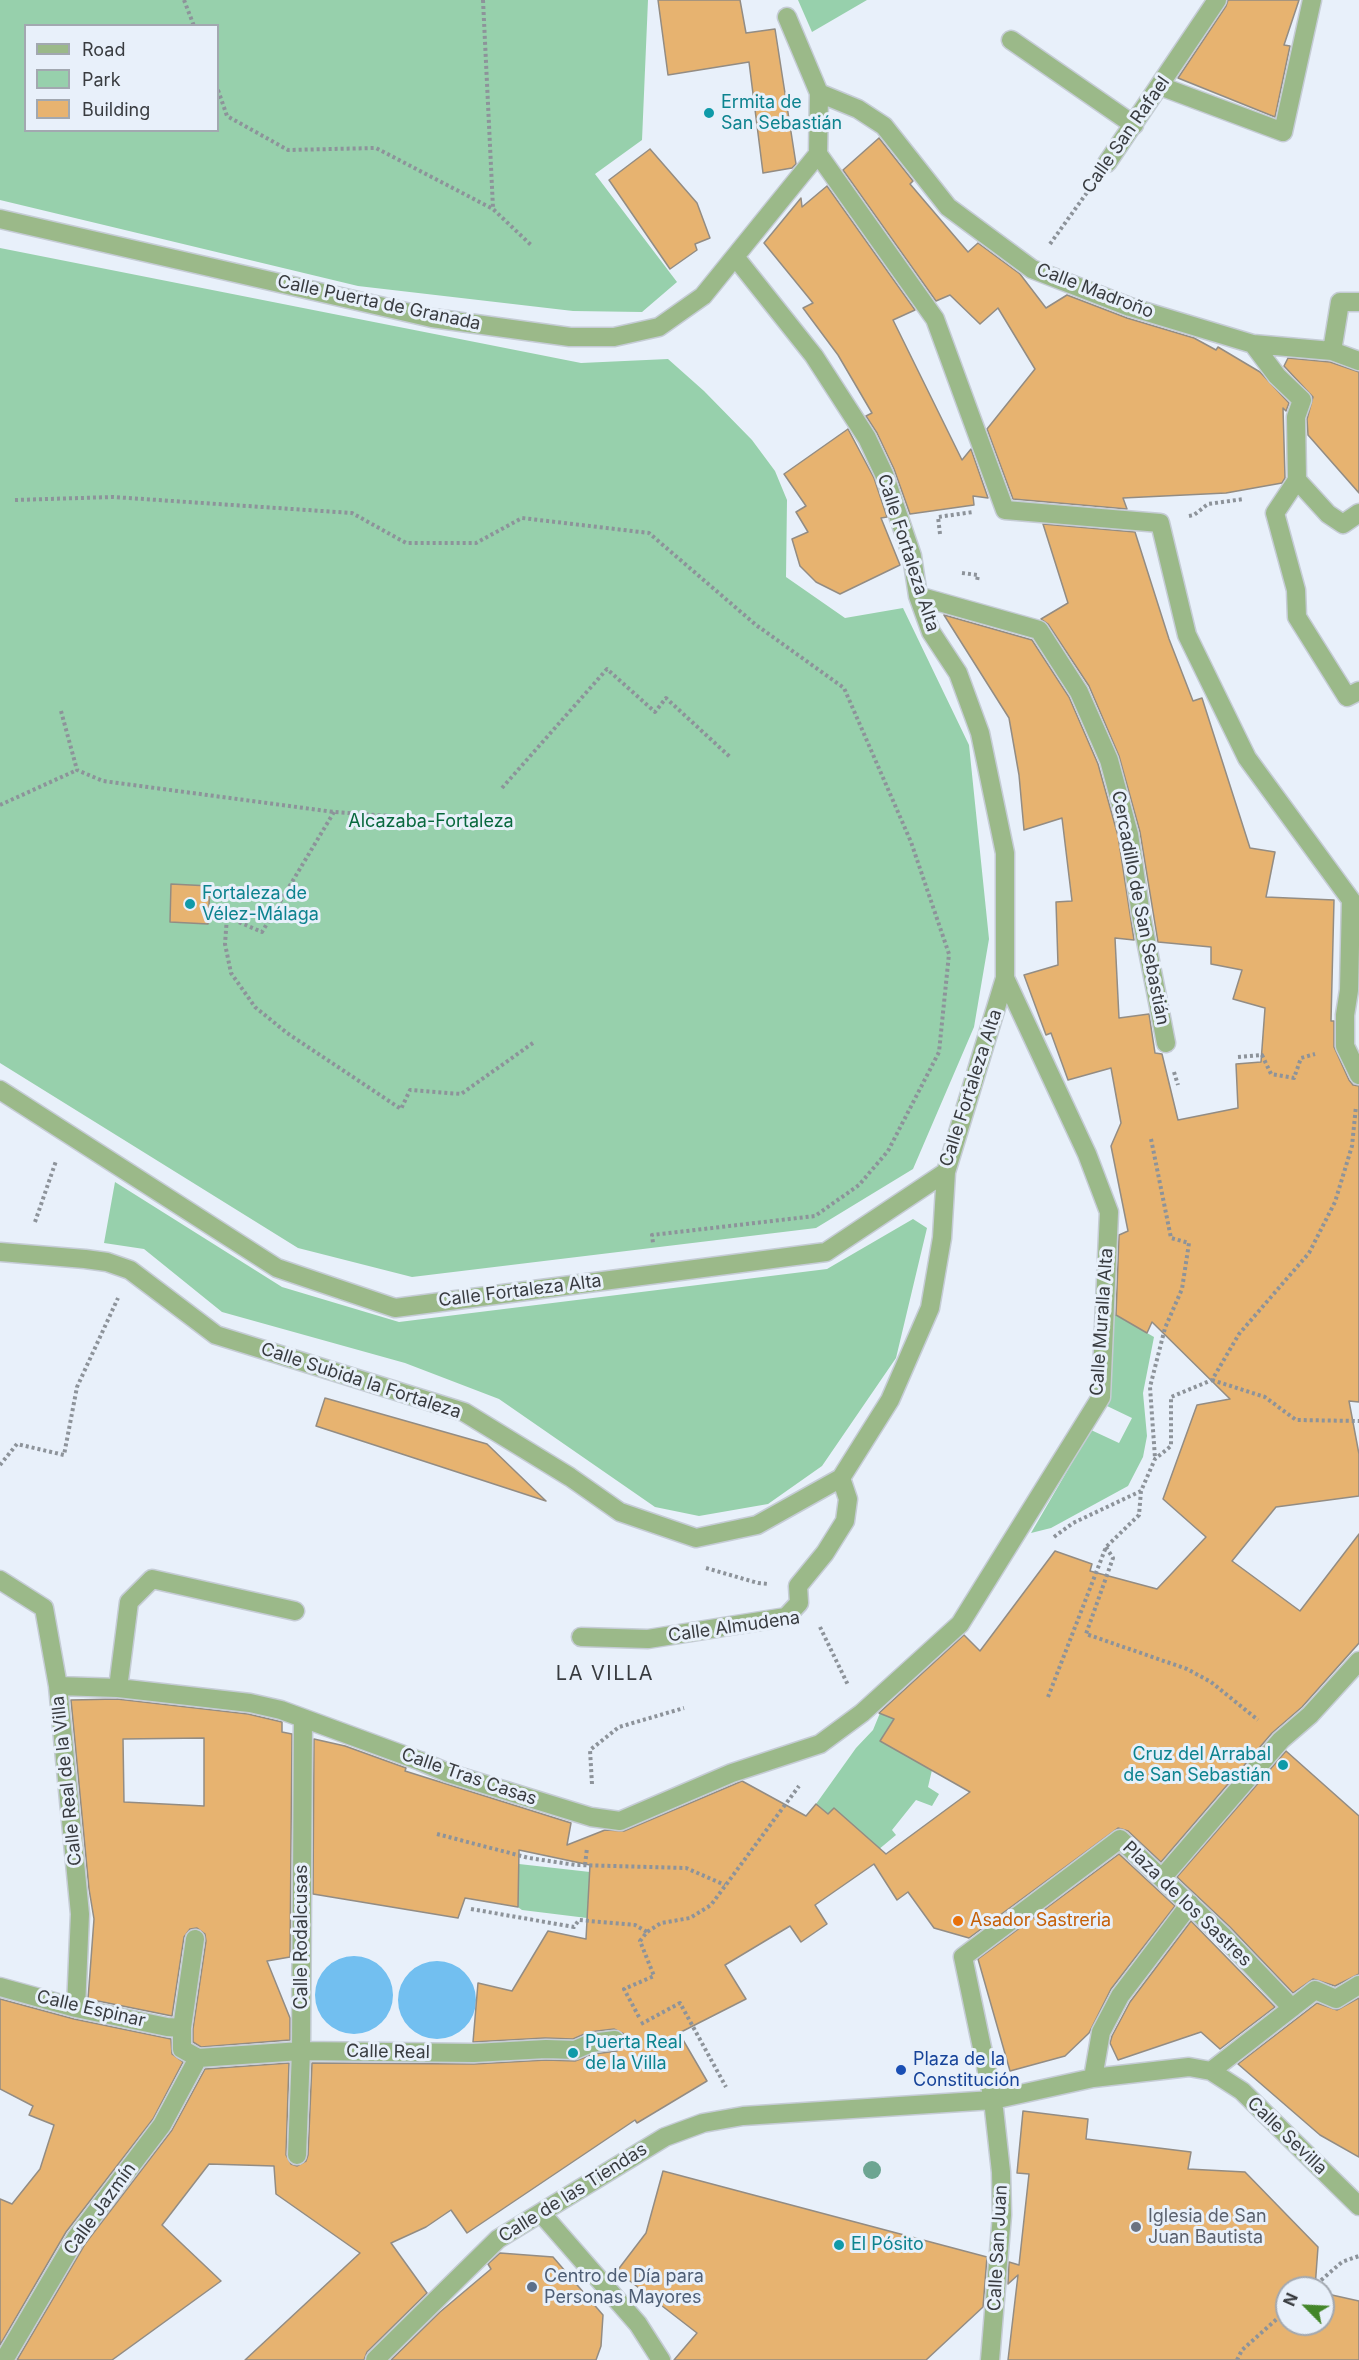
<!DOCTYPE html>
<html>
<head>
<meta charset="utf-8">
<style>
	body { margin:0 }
	#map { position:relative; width:1359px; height:2360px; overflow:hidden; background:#e8f0fa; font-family:Inter,sans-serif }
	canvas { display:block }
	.legend { position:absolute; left:24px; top:24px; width:195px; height:108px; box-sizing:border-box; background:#e8f0fa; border:2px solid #a2a8b0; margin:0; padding:8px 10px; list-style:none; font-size:18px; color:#393c40 }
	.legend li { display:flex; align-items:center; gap:12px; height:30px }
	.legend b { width:30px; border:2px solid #a2a8b0 }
	.north { position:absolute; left:1275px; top:2276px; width:60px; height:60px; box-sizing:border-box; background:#e8f0fa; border:2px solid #a2a8b0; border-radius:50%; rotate:294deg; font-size:16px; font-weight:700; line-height:24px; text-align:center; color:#393c40 }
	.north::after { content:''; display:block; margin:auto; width:21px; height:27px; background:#438629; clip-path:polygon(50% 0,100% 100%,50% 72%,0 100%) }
</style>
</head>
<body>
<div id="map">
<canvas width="1359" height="2360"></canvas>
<ul class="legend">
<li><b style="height:8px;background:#9bb989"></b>Road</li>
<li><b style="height:16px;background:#97d0ac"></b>Park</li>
<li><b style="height:16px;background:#e7b370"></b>Building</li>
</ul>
<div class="north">N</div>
</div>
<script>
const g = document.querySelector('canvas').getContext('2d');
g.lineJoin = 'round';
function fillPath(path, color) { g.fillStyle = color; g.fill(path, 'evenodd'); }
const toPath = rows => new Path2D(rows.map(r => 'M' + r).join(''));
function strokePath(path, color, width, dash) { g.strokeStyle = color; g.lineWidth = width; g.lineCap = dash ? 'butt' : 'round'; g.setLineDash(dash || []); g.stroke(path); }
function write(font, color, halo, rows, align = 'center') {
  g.font = font + ' Inter,sans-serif'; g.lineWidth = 6; g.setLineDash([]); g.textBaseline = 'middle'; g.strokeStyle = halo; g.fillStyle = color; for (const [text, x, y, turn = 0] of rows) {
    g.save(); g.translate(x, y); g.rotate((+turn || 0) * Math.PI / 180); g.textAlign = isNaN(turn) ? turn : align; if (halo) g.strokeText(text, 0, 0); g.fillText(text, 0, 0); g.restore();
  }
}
const green = toPath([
	[0,0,648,0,642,140,595,174,677,282,642,312,573,311,358,286,0,200],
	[26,26,218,26,218,130,26,130],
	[798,0,867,0,812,32],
	[0,248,581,363,668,359,704,391,752,440,775,471,787,500,786,577,845,618,903,608,969,745,989,939,974,1027,913,1169,816,1228,412,1277,298,1248,0,1063],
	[115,1182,282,1287,399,1322,827,1269,913,1219,927,1228,896,1358,822,1466,768,1504,699,1516,655,1507,499,1399,405,1363,222,1312,144,1249,104,1243],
	[1112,1313,1154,1337,1143,1393,1147,1436,1143,1457,1128,1486,1051,1528,1031,1533,1091,1430,1119,1443,1132,1418,1107,1406],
	[880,1713,894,1719,932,1770,928,1787,939,1794,932,1806,916,1800,892,1830,896,1835,878,1850,834,1808,828,1814,816,1804,856,1748,873,1730],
	[519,1864,590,1872,587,1918,522,1910,512,1903,513,1877,519,1876]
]);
const water = toPath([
	'315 1995a39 39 0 1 1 78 0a39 39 0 1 1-78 0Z',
	'398 2000a39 39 0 1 1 78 0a39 39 0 1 1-78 0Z'
]);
const building = toPath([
	[658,0,740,0,746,33,775,29,796,164,792,168,763,173,749,62,668,75,658,0],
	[1228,0,1299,0,1284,45,1290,46,1275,117,1178,78,1226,6,1228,0],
	[879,138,913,181,910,184,968,252,978,243,1020,274,1046,308,1067,295,1127,318,1194,338,1216,350,1218,347,1260,372,1289,403,1286,411,1283,408,1285,478,1282,483,1226,493,1123,498,1127,509,1013,499,987,429,1035,369,998,308,980,324,950,295,936,301,843,170,879,138],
	[650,149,697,203,710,238,695,244,697,250,670,269,609,180,650,149],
	[827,186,915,310,893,320,962,460,971,449,988,498,973,496,974,505,910,514,894,469,877,433,866,416,872,413,838,355,803,308,813,303,764,243,801,198,802,207,827,186],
	[1288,358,1330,362,1359,372,1359,493,1308,435,1307,419,1313,397,1284,366,1288,358],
	[848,429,874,478,887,517,881,518,900,565,840,594,816,582,800,566,792,539,808,532,796,512,806,506,784,474,848,429],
	[1043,524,1135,532,1169,639,1193,701,1202,698,1250,848,1275,852,1266,897,1334,900,1331,1021,1334,1021,1334,1047,1349,1080,1353,1085,1359,1086,1359,1402,1349,1401,1359,1454,1359,1496,1276,1507,1232,1561,1300,1611,1359,1534,1359,1643,1302,1707,1272,1733,1161,1862,1128,1831,1118,1828,969,1938,934,1928,908,1892,897,1900,874,1864,815,1905,827,1924,801,1942,790,1926,725,1965,746,1999,679,2033,707,2081,637,2123,635,2120,467,2233,451,2210,426,2227,391,2243,427,2293,367,2352,364,2360,245,2360,360,2253,276,2194,274,2166,209,2164,162,2225,221,2281,112,2360,17,2360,85,2244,172,2130,205,2069,289,2063,286,2155,291,2164,297,2166,306,2161,308,2155,312,2063,474,2064,546,2060,575,2061,594,2054,617,2051,625,2045,624,2034,614,2029,589,2032,573,2039,545,2038,473,2042,478,1983,512,1991,548,1931,586,1939,590,1865,519,1850,518,1907,465,1898,458,1918,313,1894,314,1739,345,1746,406,1768,405,1771,571,1823,567,1845,605,1830,624,1831,742,1781,806,1816,816,1804,828,1814,834,1808,886,1854,970,1792,880,1741,894,1719,879,1713,964,1635,980,1651,1055,1551,1092,1564,1090,1571,1157,1589,1206,1537,1163,1499,1197,1405,1230,1399,1152,1322,1147,1333,1116,1315,1119,1235,1128,1231,1111,1146,1121,1123,1111,1068,1068,1080,1051,1033,1046,1035,1024,975,1058,965,1056,902,1072,901,1062,818,1024,830,1019,775,1009,718,944,615,1032,640,1069,697,1098,764,1118,836,1134,940,1115,938,1119,1018,1149,1014,1155,1053,1162,1054,1178,1120,1238,1108,1236,1064,1261,1062,1265,1008,1233,999,1242,970,1211,964,1211,947,1158,942,1140,832,1119,756,1089,686,1048,624,1041,619,1068,603,1043,524],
	[171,884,210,886,208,924,170,922,171,884],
	[325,1398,487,1444,546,1501,316,1426,325,1398],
	[117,1699,248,1714,282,1722,282,1732,292,1734,290,1957,267,1961,290,2018,290,2040,201,2047,193,2042,193,2029,206,1941,205,1934,197,1928,190,1929,184,1937,172,2016,88,1999,94,1919,89,1889,71,1700,117,1699],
	[204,1738,204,1806,124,1802,123,1739,204,1738],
	[1286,1751,1359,1816,1359,1974,1335,1986,1313,1979,1293,1993,1230,1927,1177,1877,1286,1751],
	[1119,1854,1175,1906,1111,1989,1089,2033,1065,2056,1010,2071,978,1959,1119,1854],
	[1191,1921,1275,2007,1220,2049,1201,2032,1118,2060,1110,2043,1112,2036,1130,2002,1191,1921],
	[1359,1998,1359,2157,1320,2135,1238,2064,1317,2003,1337,2010,1359,1998],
	[0,1999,74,2019,171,2039,172,2054,183,2062,153,2119,66,2232,0,2345,0,2199,12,2204,40,2169,54,2125,29,2115,33,2106,0,2089,0,1999],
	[1023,2111,1088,2119,1086,2139,1191,2152,1188,2169,1245,2172,1318,2247,1315,2288,1287,2288,1287,2324,1323,2324,1323,2293,1359,2301,1359,2360,1008,2360,1018,2275,1008,2284,1009,2262,1019,2265,1029,2174,1017,2173,1023,2111],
	[663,2171,987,2257,983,2307,926,2360,674,2360,697,2333,617,2271,646,2233,663,2171],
	[500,2253,553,2257,603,2315,601,2346,596,2360,391,2360,440,2312,491,2269,488,2264,500,2253]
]);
const path = toPath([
	[184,0,194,26],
	[483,0,493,208],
	[218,90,227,116,288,150,376,148,493,209,531,245],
	[1050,244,1091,187],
	[15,500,113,497,352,513,406,543,476,543,522,518,649,533,756,625,844,688,911,842,949,954,939,1052,888,1151,859,1185,815,1216,652,1235,653,1243],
	[1189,516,1194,515,1208,504,1244,499],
	[940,534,938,517,973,512],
	[962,573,978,575,977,581],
	[61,711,77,770,103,781,334,812,512,825],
	[502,788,607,669,655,712,666,698,730,757],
	[0,805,77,770],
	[334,812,262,932,227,917,225,944,231,973,255,1007,287,1033,401,1109,410,1090,461,1094,533,1043],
	[1238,1057,1262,1055,1271,1074,1294,1078,1301,1058,1315,1054],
	[1174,1072,1178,1085],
	[1151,1139,1171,1238,1189,1243,1182,1289,1165,1328,1150,1387,1155,1458],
	[35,1222,56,1161],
	[1212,1380,1265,1397,1296,1420,1359,1421],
	[0,1465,17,1444,64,1455,77,1387,118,1298],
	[1054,1537,1073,1523,1141,1491,1155,1459,1171,1446,1171,1397,1212,1380,1239,1334,1309,1253,1335,1202,1352,1146,1356,1106],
	[1106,1547,1113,1558,1086,1634,1187,1669,1211,1682,1258,1720],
	[706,1568,758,1583,768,1584],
	[820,1627,848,1685],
	[1048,1697,1106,1547,1139,1515,1141,1491],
	[592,1784,590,1750,619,1727,684,1708],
	[437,1834,529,1858,576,1865,686,1868,725,1885],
	[585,1865,587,1848],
	[471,1909,574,1927,579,1920,635,1925,647,1932],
	[639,2017,624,1989,654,1976,640,1941,647,1932,661,1923,690,1918,711,1905,799,1786],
	[641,2024,680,2003,726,2087],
	[1312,2288,1342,2262,1359,2256],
	[1237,2360,1242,2350,1287,2310]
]);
const street = toPath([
	[1011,40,1134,125],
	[1160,86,1283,132,1312,0],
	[819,93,858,109,884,126,948,207,1032,269,1130,307,1253,344,1332,351,1359,361],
	[818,154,935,319,1005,510,1160,523,1187,635,1247,758,1351,900,1349,990,1345,1015,1345,1046,1359,1075],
	[1107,163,1217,0],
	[0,219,432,318,570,337,614,337,659,327,703,296,818,154,819,93,787,17],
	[1253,344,1277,376,1302,400,1296,417,1297,480,1328,514,1343,524,1359,513],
	[1332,351,1340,302,1359,302],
	[1297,480,1275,513,1296,590,1297,617,1347,697,1359,691],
	[918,596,1039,630,1079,692,1109,760,1129,834,1141,915,1166,1043],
	[0,1090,277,1268,395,1308,826,1252,946,1172],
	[0,1252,85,1259,107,1262,130,1270,216,1335,464,1412,570,1477,620,1512,696,1538,757,1525,841,1478,890,1400,930,1308,942,1238,946,1172,1005,978,1005,853,980,733,958,673,931,632,918,596,912,556,884,474,867,438,814,356,736,258],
	[0,1580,44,1608,58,1686,80,1914,76,2008],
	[581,1637,648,1639,786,1617,799,1603,798,1586,825,1553,845,1521,848,1499,841,1478],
	[58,1686,118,1688,250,1703,281,1710,420,1761,448,1773,591,1817,620,1821,732,1773,820,1744,862,1713,960,1624,1101,1397,1109,1212,1087,1154,1005,978],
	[118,1688,129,1602,152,1579,295,1611],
	[1162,1878,1281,1740,1310,1715,1359,1661],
	[195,1939,182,2028,182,2049,198,2058,301,2051,474,2053,546,2049,575,2050,591,2043,615,2040],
	[0,1987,76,2008,167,2027,182,2028],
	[1211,2071,1315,1990,1336,1999,1359,1985],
	[1093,2078,1101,2032,1120,1996,1190,1904],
	[297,2155,301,2051,303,1719],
	[541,2213,638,2324,661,2360],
	[4,2360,76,2238,162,2125,198,2058],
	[375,2360,498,2239,665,2137,703,2123,743,2116,993,2100,1093,2078,1189,2067,1211,2071,1242,2091,1359,2206],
	[990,2360,1002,2215,1001,2172,993,2100,963,1957,1120,1839,1222,1935,1292,2008]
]);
const trees = [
	[872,2170]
];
const markers = [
	[709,113,6,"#0f9aa8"],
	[190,904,6,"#0f9aa8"],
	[1283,1765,6,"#0f9aa8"],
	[958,1921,6,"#e8710a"],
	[573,2053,6,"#0f9aa8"],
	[901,2070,6,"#1a4fb4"],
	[1136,2227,6,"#6b7280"],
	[839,2245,6,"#0f9aa8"],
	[532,2287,6,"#5c6f8a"]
];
const cultureNames = [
	["Ermita de",721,103],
	["San Sebastián",721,124],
	["Fortaleza de",202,894],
	["Vélez-Málaga",202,915],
	["Cruz del Arrabal",1271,1755,"right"],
	["de San Sebastián",1271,1776,"right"],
	["Puerta Real",585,2043],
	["de la Villa",585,2064],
	["El Pósito",851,2245]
];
const streetNames = [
	["Calle San Rafael",1126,135,-55],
	["Calle Madroño",1095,291,21],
	["Calle Puerta de Granada",379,303,12],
	["Calle Fortaleza Alta",908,553,72],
	["Cercadillo de San Sebastián",1140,908,79],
	["Calle Fortaleza Alta",971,1088,-72],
	["Calle Fortaleza Alta",520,1291,-7],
	["Calle Muralla Alta",1102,1322,-86],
	["Calle Subida la Fortaleza",361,1381,18],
	["Calle Almudena",734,1627,-8],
	["Calle Tras Casas",469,1777,19],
	["Calle Real de la Villa",67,1781,-96],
	["Plaza de los Sastres",1187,1904,44],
	["Calle Rodalcusas",302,1937,-90],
	["Calle Espinar",91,2009,13],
	["Calle Real",388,2052,1],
	["Calle Sevilla",1287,2136,44],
	["Calle de las Tiendas",573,2193,-32],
	["Calle Jazmín",100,2209,-54],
	["Calle San Juan",998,2248,-87]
];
const parkNames = [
	["Alcazaba-Fortaleza",431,822]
];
const foodNames = [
	["Asador Sastreria",970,1921]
];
const transitNames = [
	["Plaza de la",913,2060],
	["Constitución",913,2081]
];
const worshipNames = [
	["Iglesia de San",1148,2217],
	["Juan Bautista",1148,2238]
];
const serviceNames = [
	["Centro de Día para",544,2277],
	["Personas Mayores",544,2298]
];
const neighbourhoodNames = [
	["LA VILLA",605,1674]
];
fillPath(green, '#97d0ac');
fillPath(water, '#72bff0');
fillPath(building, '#e7b370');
strokePath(building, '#938c83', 1.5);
strokePath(street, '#c5ccd5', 21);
strokePath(path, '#8d939a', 4, [3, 3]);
strokePath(street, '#9bb989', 18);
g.fillStyle = '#6da592';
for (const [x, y] of trees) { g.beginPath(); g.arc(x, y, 9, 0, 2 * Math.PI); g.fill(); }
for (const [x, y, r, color] of markers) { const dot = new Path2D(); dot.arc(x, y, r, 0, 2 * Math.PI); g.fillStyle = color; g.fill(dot); strokePath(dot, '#e8f0fa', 2); }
write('18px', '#0d838f', '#e8f0fa', cultureNames, 'left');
write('18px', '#393c40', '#e8f0fa', streetNames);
write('18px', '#08683d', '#e8f0fa', parkNames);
write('18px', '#c56008', '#e8f0fa', foodNames, 'left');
write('18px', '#164399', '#e8f0fa', transitNames, 'left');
write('18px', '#5b616d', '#e8f0fa', worshipNames, 'left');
write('18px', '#4e5e75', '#e8f0fa', serviceNames, 'left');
g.letterSpacing = '1.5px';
write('20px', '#393c40', '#e8f0fa', neighbourhoodNames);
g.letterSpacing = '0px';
</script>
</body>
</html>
